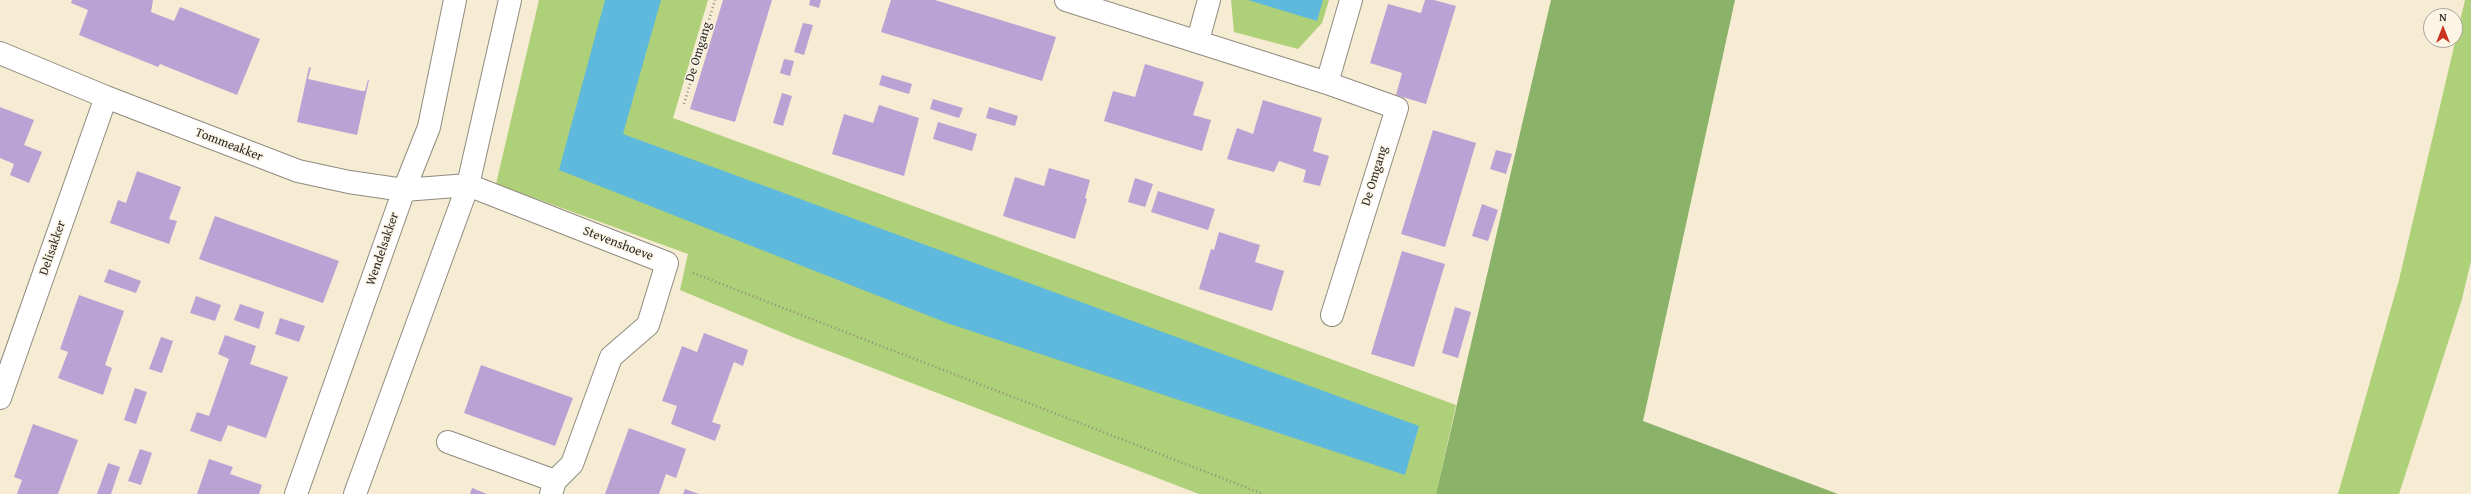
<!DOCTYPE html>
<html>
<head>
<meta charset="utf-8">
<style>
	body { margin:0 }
	#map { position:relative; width:2471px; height:494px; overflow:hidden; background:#f6ebd3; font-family:"Gentium Book Plus",serif }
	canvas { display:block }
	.north { position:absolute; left:2423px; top:8px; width:40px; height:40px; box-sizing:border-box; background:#fcf5e5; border:1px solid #a8a49b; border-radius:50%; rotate:0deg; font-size:11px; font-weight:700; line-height:16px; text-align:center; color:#2b2b2b }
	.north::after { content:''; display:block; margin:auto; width:14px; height:18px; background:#c8321e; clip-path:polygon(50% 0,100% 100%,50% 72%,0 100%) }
</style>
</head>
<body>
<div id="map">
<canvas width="2471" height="494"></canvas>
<div class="north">N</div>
</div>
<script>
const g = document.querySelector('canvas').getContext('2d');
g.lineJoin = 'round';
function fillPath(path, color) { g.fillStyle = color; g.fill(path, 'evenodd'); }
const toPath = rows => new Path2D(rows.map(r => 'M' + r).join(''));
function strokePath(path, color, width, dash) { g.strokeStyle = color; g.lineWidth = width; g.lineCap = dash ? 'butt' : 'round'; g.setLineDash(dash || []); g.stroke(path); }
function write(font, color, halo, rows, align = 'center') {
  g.font = font + ' "Gentium Book Plus",serif'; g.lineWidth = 3; g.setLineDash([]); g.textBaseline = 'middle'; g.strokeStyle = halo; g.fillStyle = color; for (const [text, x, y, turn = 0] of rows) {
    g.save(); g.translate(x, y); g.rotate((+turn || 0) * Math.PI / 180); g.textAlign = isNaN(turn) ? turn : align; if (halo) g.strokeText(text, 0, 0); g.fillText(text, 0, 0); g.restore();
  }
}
const green = toPath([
	[539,0,708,0,673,118,1456,405,1436,494,1199,494,795,338,680,290,688,254,496,184],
	[1231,0,1329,0,1322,23,1298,49,1234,32],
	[2465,0,2471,0,2471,261,2462,299,2399,494,2338,494,2399,280]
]);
const forest = toPath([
	[1551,0,1735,0,1643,421,1838,494,1436,494]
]);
const water = toPath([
	[605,0,661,0,623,134,1419,426,1405,475,947,323,559,170],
	[1248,0,1323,0,1317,21]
]);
const building = toPath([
	[72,0,153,0,151,12,174,21,180,7,260,39,237,95,160,64,158,67,79,35,88,10,71,3],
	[723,0,772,0,735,122,690,109],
	[810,0,821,0,819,8,809,5],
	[891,0,935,0,1056,37,1042,81,881,32],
	[1425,0,1434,0,1456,6,1426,104,1396,95,1402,73,1370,63,1388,4,1421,13],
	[803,23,813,25,804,55,794,52],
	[784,59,794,61,790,76,780,73],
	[1145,64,1204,82,1193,115,1211,120,1202,151,1104,121,1113,91,1135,97],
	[309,67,311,68,308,79,362,91,365,91,368,80,369,80,357,135,297,122],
	[882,75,912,84,909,94,879,85],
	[782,93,792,96,783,126,773,123],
	[933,99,963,108,959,118,930,109],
	[1263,100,1322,118,1313,151,1329,156,1320,186,1303,182,1306,170,1279,161,1274,172,1227,159,1237,128,1253,134],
	[879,105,919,118,904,176,832,154,844,114,873,123],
	[0,107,34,120,24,145,42,152,29,183,10,175,14,164,0,158],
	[989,107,1018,116,1015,126,986,118],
	[938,122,977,134,972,151,933,139],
	[1433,130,1476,143,1445,247,1401,234],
	[1496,150,1512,154,1506,174,1490,169],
	[1049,168,1090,180,1085,198,1087,199,1075,239,1003,216,1015,177,1044,186],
	[137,171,181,187,169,219,177,221,169,244,110,223,118,200,126,203],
	[1135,178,1153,184,1145,207,1128,202],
	[1158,191,1215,209,1208,230,1151,212],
	[1482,204,1498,210,1488,241,1472,236],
	[215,216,339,261,323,303,199,259],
	[1219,232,1260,245,1255,262,1284,271,1272,311,1199,289,1211,249,1214,250],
	[1402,251,1445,264,1414,367,1371,354],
	[109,269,141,281,136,293,104,282],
	[79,295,124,311,105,365,112,368,103,395,58,378,68,352,60,349],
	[196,296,221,305,215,321,190,313],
	[240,304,264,312,259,329,234,320],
	[1455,307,1471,312,1458,358,1442,353],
	[280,318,305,326,299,342,275,334],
	[704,333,748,350,743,366,734,362,712,422,721,425,715,441,671,424,677,406,662,401,682,346,697,352],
	[225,335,256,346,250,364,288,377,266,438,228,425,221,442,190,431,197,412,209,416,229,359,218,354],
	[161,337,173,341,162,373,149,369],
	[481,365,573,398,555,446,464,413],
	[135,388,147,392,136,424,124,420],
	[33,424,78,440,58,494,17,494,22,480,14,477],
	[629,428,686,449,676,478,666,474,659,494,605,494],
	[140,449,152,453,141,485,128,481],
	[209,459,233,467,230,474,262,485,259,494,197,494],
	[108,463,120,467,111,494,97,494],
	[472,488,487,494,470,494],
	[685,489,699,494,683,494]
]);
const path = toPath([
	[684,104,715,0],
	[693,273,1263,494]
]);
const minor = toPath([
	[1066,0,1327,83,1351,0],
	[1198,40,1209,0],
	[0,53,106,97,298,171,349,182,404,190,468,185,667,263,648,325,611,357,572,464,555,481,551,494],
	[1327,83,1397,108,1332,315],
	[0,398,106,97],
	[448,442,555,481],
	[296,494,404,190,429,127,455,0],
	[355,494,468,185,510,0]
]);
const streetNames = [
	["De Omgang",699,52,-73],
	["Tommeakker",229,145,21],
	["De Omgang",1375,176,-73],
	["Stevenshoeve",618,244,21],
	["Delisakker",53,248,-71],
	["Wendelsakker",383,249,-71]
];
fillPath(green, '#aed078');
fillPath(forest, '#8ab268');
fillPath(water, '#5eb9dc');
fillPath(building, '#bba2d4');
strokePath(minor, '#908b7f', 24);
strokePath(path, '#908b7f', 2.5, [1, 3]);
strokePath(minor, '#fff', 22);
write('13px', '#2b2b2b', '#fcf5e5', streetNames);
</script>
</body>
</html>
